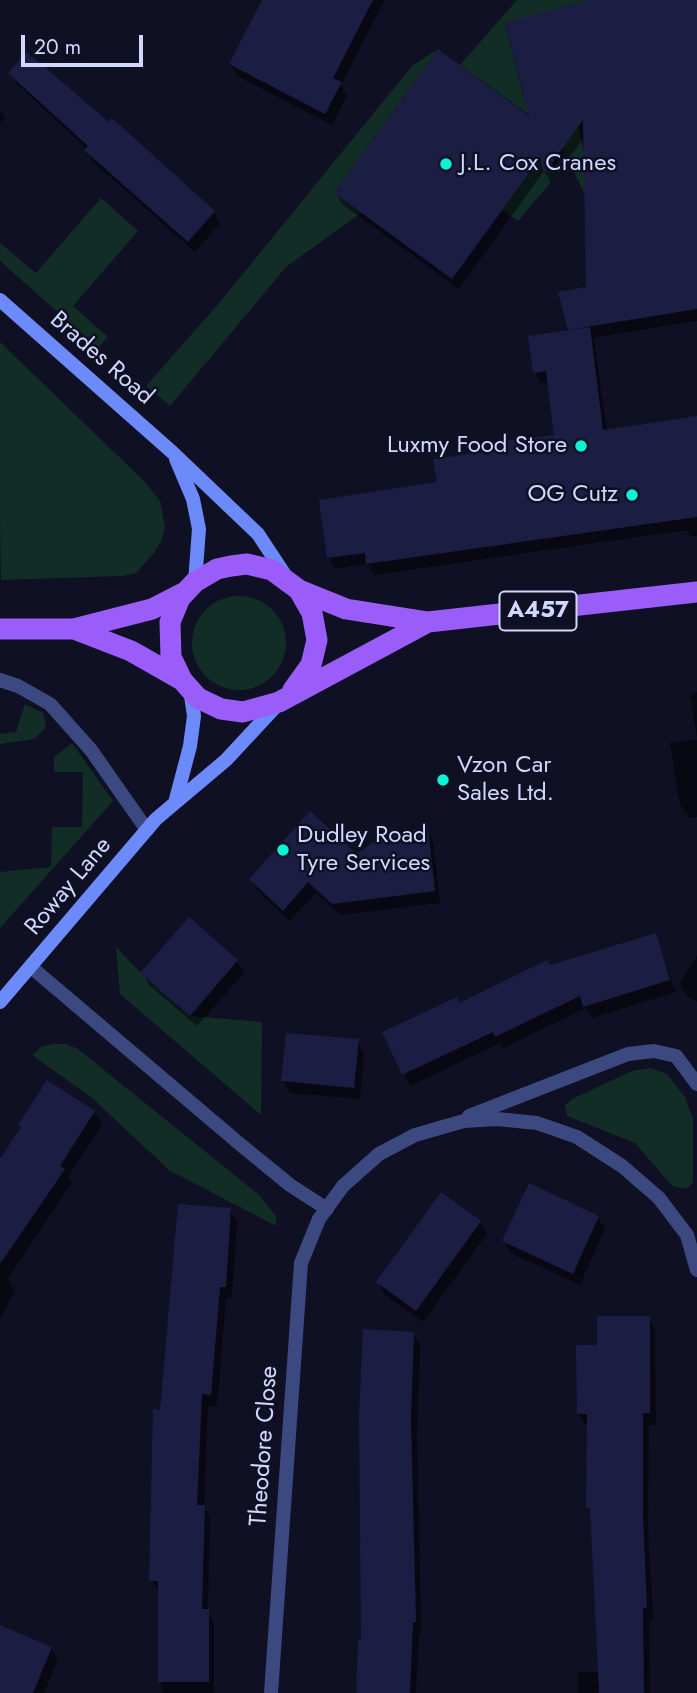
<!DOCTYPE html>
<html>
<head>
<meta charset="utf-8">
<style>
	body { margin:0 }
	#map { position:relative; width:697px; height:1693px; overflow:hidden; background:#0f1023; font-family:Jost,sans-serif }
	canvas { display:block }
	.scale { position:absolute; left:21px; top:35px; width:122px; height:32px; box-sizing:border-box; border:4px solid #d2d7fd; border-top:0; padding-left:9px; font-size:21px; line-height:24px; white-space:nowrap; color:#d2d7fd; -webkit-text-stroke:5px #0f1023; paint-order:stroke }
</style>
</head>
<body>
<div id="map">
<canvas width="697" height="1693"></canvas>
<div class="scale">20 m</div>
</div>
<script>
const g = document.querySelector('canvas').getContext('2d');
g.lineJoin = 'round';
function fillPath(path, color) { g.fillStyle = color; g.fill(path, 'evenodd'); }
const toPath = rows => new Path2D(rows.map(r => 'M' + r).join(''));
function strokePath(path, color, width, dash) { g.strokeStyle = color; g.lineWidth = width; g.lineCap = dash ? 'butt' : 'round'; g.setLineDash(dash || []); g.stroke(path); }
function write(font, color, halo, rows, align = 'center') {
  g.font = font + ' Jost,sans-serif'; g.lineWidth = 5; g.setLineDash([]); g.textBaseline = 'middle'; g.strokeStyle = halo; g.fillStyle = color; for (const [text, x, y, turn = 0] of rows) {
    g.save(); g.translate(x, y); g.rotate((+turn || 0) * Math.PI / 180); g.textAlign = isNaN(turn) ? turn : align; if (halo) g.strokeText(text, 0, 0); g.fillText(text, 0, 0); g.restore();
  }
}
const green = toPath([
	[517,0,591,0,505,23,525,102,592,84,601,118,577,124,600,213,584,193,569,161,518,221,502,210,540,159,553,168,565,152,557,135,460,65],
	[438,49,334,193,361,213,286,267,170,406,146,386,220,302,412,66],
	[101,198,138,231,73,306,108,337,98,348,0,261,0,243,36,273],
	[0,342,145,482,160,501,165,527,161,541,154,553,136,573,122,576,0,580],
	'192 643a47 47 0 1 1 94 0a47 47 0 1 1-94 0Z',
	[25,704,43,713,46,727,34,739,0,744,0,734,16,732],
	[72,743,113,801,0,928,0,872,51,867,52,827,82,827,83,772,54,772,54,757],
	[116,947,141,973,190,1016,262,1022,261,1115,120,994],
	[53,1044,66,1044,78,1049,258,1194,276,1216,276,1226,169,1170,92,1098,32,1055,41,1047],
	[650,1068,667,1074,685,1097,693,1119,693,1183,686,1189,672,1186,635,1143,567,1116,565,1105,572,1099,632,1071]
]);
const shadow = toPath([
	[264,0,385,0,341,85,347,96,332,125,237,76,231,64],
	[598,0,697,0,697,321,594,338,607,431,697,418,697,536,691,537,687,530,374,575,368,564,335,569,329,558,321,501,439,484,507,450,556,436,549,382,541,383,535,372,571,332,588,288,585,136,551,183,544,171,459,289,342,204,336,193,532,120],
	[10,73,214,212,220,223,195,252,92,161,87,149,17,84],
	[0,110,5,118,0,123],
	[0,516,1,582,0,582],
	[697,692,697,817,689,818,679,802,670,743,697,739,690,693],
	[427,830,433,841,440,903,341,915,316,893,290,921,258,891,251,880,357,856],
	[655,935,676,992,592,1018,586,1008,503,1048,500,1043,410,1086,384,1033,549,967],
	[697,955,697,1002,687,996,680,983],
	[237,961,244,973,197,1026,149,985,143,973],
	[357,1041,364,1053,360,1099,290,1093,283,1081],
	[94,1112,102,1125,68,1177,72,1183,8,1279,15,1292,0,1318,0,1163],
	[230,1210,237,1221,232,1298,226,1298,217,1406,208,1406,204,1506,210,1518,208,1611,214,1622,214,1693,163,1693,160,1682,160,1592,151,1580,155,1411,162,1411],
	[598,1217,605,1229,580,1285,511,1253,504,1241],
	[480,1222,487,1234,423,1322,384,1294,378,1282],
	[649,1318,655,1329,656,1425,649,1425,648,1529,653,1619,649,1619,650,1693,578,1693,578,1672,600,1672,592,1515,588,1508,588,1425,585,1425,578,1413,599,1346],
	[413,1333,420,1345,417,1432,421,1634,419,1634,416,1693,357,1693],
	[0,1627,51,1648,58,1660,44,1693,0,1693]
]);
const building = toPath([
	[262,0,373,0,333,78,342,82,325,114,229,64],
	[591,0,697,0,697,309,568,330,558,292,586,287,583,120,544,174,540,158,452,279,334,193,438,49,529,116,505,22],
	[27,52,109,122,112,118,215,211,188,242,84,150,88,146,8,73],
	[590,327,603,430,697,416,697,517,366,564,365,553,327,558,319,500,437,482,433,459,505,449,504,441,554,435,546,371,533,373,528,336],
	[310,811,357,854,386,833,428,828,435,891,332,904,308,882,283,911,249,879],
	[189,917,238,960,190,1016,140,973],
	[656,933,670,980,583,1007,580,996,495,1037,493,1032,402,1075,382,1032,457,997,459,1003,547,960,550,965],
	[286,1033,359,1039,354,1088,281,1081],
	[47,1080,95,1111,60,1166,65,1169,0,1264,0,1159,21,1127,18,1125],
	[529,1183,599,1216,573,1274,502,1241],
	[441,1192,481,1221,416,1311,376,1282],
	[178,1204,231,1208,226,1287,220,1287,211,1395,202,1394,197,1505,205,1505,202,1609,209,1609,209,1682,158,1682,158,1581,149,1581,153,1409,160,1410],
	[597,1316,650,1316,650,1413,643,1413,643,1516,647,1608,643,1608,644,1693,599,1693,590,1508,586,1508,587,1414,577,1414,576,1345,597,1345],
	[363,1329,414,1332,411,1418,416,1622,413,1622,410,1693,356,1693,358,1640,361,1640,359,1417],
	[0,1625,52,1647,33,1693,0,1693]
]);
const street = toPath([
	[0,680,18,686,50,704,91,750,147,830],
	[31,967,241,1145,290,1185,327,1209],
	[469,1116,628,1054,654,1051,676,1056,697,1084],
	[271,1693,301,1263,319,1219,343,1186,379,1154,415,1135,464,1121,497,1119,537,1123,577,1137,622,1166,659,1198,687,1235,697,1270]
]);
const secondary = toPath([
	[0,300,172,452,258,534,285,575],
	[176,459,193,499,199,529,195,582],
	[175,803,190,746,194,716,190,689],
	[0,1002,156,819,226,760,279,703]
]);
const primary = toPath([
	[0,629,74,629,152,609,185,592],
	[74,629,131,651,182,680,198,698,221,709,243,712,279,702,428,622],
	[182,680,171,657,170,622,180,598,195,582,217,569,231,566,247,564,272,570,299,590,346,609,428,622,697,592],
	[293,690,311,665,317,640,312,613,299,590]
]);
const markers = [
	[446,164,7,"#09f3d4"],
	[581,446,7,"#09f3d4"],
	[632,495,7,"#09f3d4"],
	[443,780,7,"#09f3d4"],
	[283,850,7,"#09f3d4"]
];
const shields = [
	[538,611,77]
];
const shieldNames = [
	["A457",538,611]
];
const poiNames = [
	["J.L. Cox Cranes",460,164],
	["Luxmy Food Store",567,446,"right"],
	["OG Cutz",618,495,"right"],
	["Vzon Car",457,766],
	["Sales Ltd.",457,794],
	["Dudley Road",297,836],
	["Tyre Services",297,864]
];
const streetNames = [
	["Brades Road",101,359,41],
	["Roway Lane",69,887,-50],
	["Theodore Close",265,1446,-86]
];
fillPath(green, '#122d26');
fillPath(shadow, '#0007');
fillPath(building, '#1c1d43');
strokePath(street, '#3c4980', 14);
strokePath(secondary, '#6d8afa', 14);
strokePath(primary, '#9b5df9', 21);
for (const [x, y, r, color] of markers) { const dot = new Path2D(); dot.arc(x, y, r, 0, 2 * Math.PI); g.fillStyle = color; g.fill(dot); strokePath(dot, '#0f1023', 2.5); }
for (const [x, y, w] of shields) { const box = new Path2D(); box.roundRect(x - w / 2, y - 19.5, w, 39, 5); g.fillStyle = '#0f1023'; g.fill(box); strokePath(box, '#d2d7fd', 2); }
write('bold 23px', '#d2d7fd', null, shieldNames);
write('24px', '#d2d7fd', '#0f1023', poiNames, 'left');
write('24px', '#d2d7fd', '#0f1023', streetNames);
</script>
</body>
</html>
